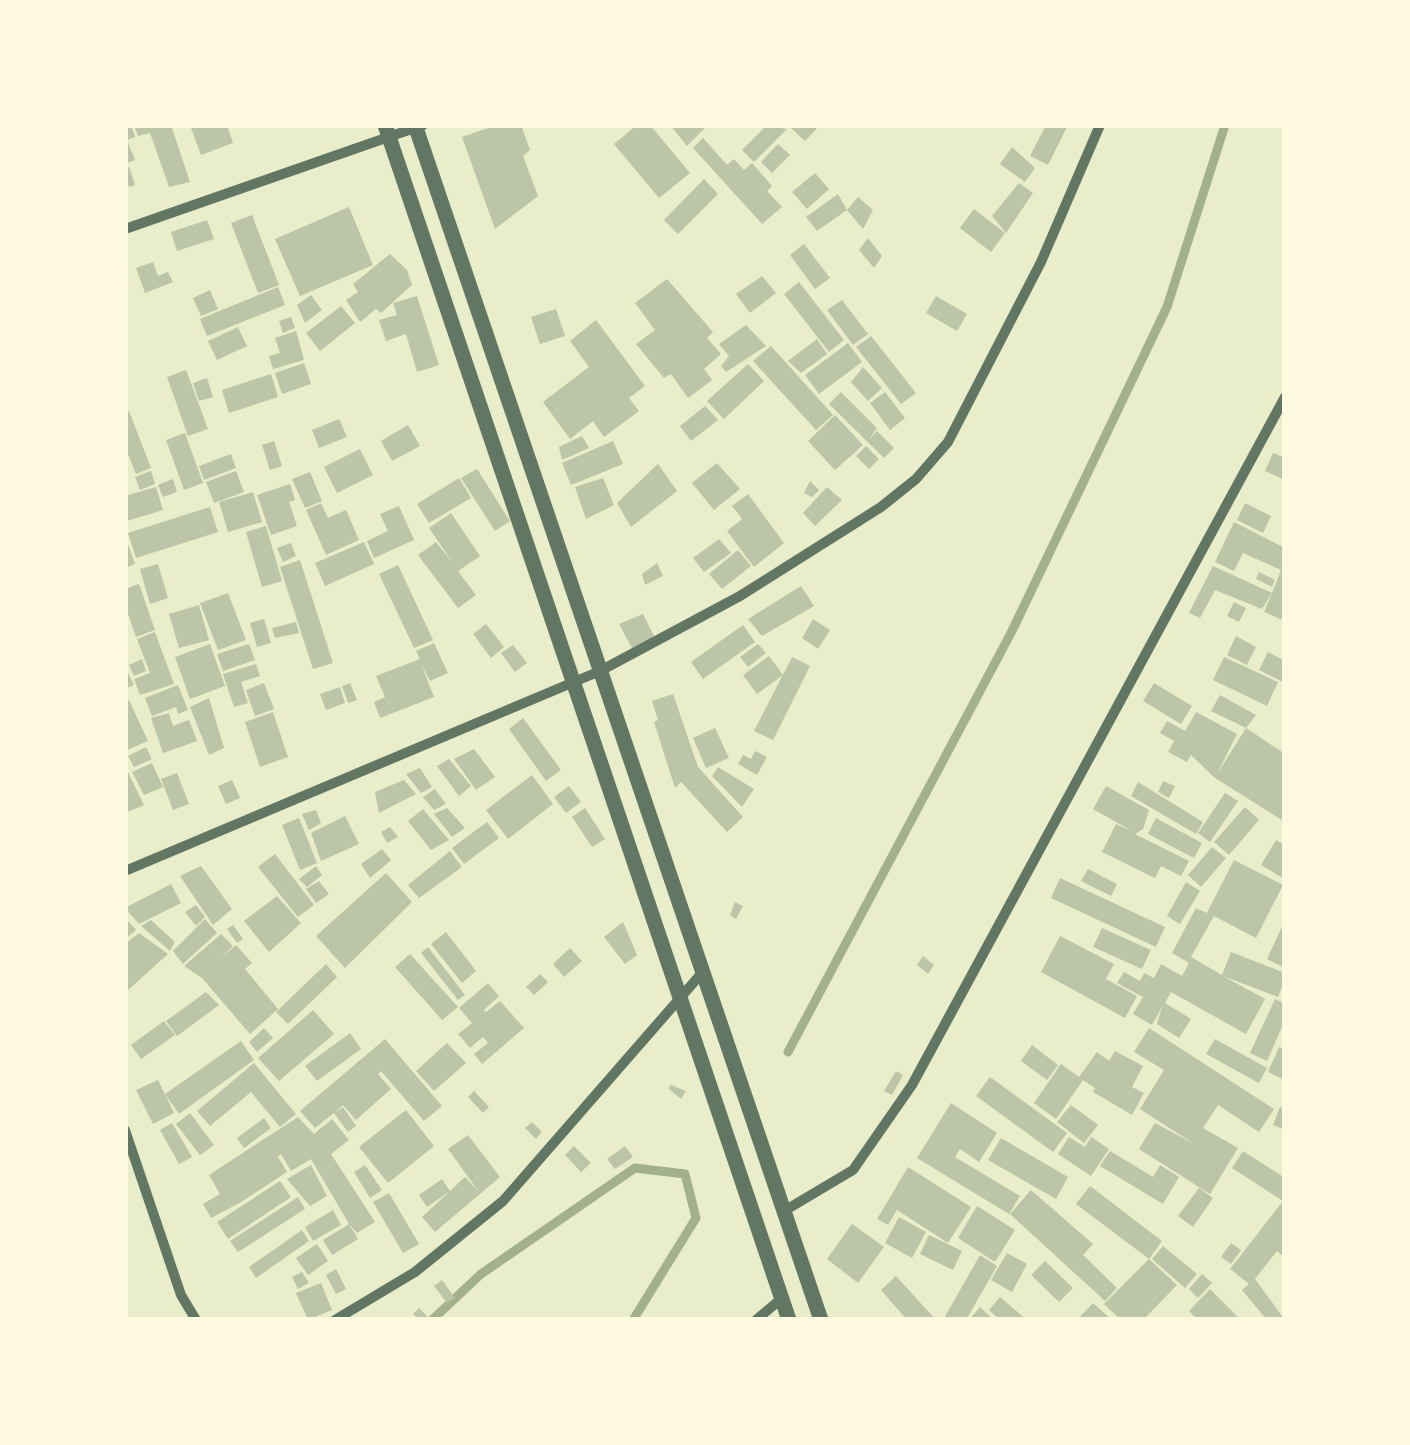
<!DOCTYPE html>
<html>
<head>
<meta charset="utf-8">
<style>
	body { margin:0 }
	#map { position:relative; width:1410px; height:1445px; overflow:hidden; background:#e9edc9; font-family:"DM Sans",sans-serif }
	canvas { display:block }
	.frame { position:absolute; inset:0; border:128px solid #fefae0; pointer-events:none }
</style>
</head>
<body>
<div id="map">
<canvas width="1410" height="1445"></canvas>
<div class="frame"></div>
</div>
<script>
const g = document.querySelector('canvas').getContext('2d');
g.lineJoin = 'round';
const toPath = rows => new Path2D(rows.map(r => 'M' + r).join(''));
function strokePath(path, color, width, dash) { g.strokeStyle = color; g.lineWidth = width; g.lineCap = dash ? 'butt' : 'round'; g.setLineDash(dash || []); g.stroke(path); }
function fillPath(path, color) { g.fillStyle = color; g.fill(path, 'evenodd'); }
const stream = toPath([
	[788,1052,1012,631,1167,307,1225,125],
	[432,1320,481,1274,635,1168,685,1174,696,1218,633,1320]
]);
const building = toPath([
	[125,125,131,125,135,137,127,140,135,160,125,164],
	[134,125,171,125,190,182,169,187,150,133,138,136],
	[190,125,227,125,233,143,201,155],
	[497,125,521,125,530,150,523,156,538,196,495,229,462,137],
	[637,125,650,125,690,173,659,198,614,144],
	[670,125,708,125,687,146],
	[767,125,787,129,754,162,742,150],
	[794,125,820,125,805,141,791,128],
	[1046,125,1068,125,1048,165,1030,156],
	[703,138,727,165,734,159,744,170,752,163,772,186,767,191,782,207,762,224,693,148],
	[778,144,790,155,772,173,761,162],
	[1012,147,1035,168,1025,182,1000,164],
	[129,166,135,185,129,187,125,174],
	[815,173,829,189,807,209,792,192],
	[704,179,718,194,678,234,664,220],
	[1019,183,1033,193,1006,233,992,216],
	[838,194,847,210,858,197,873,210,863,229,847,210,817,231,806,217],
	[349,207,373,265,300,296,275,239],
	[974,209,1005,233,991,252,960,228],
	[252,215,279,285,258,293,231,223],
	[207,220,214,239,177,251,171,232],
	[868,238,882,256,874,268,859,250],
	[804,244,830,278,815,289,790,255],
	[390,254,407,270,412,285,381,313,376,309,360,322,346,300,358,292,353,284],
	[153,262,158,276,168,272,173,282,145,293,136,268],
	[762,276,776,293,750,313,736,294],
	[667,279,713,332,707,338,721,354,704,369,712,380,688,398,671,374,664,378,636,344,655,330,635,303],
	[799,282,844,340,829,352,784,294],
	[278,287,285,305,207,336,200,319],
	[210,290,218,309,201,316,193,298],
	[311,295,322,310,305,323,297,305],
	[417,296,439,365,417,372,406,334,386,341,379,320,397,315,393,303],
	[936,296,967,314,957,331,926,313],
	[842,300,868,334,853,345,827,310],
	[341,306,355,323,320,351,306,333],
	[556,309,565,336,540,344,531,317],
	[291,317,295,328,283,333,279,321],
	[596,320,645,386,629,398,639,411,604,437,593,421,570,439,543,402,589,367,570,341],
	[746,325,766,346,726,372,721,366,729,356,719,344],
	[238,327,247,346,217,360,208,341],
	[296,331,304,360,273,369,269,356,280,353,275,338],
	[871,336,916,393,901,404,856,347],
	[817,339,827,354,801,373,788,361],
	[848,343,862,362,819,394,805,375],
	[771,346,833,415,816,430,753,361],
	[304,363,311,384,282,394,275,373],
	[748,364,764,381,724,419,707,401],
	[863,367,882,388,868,401,851,382],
	[186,370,208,429,188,436,167,377],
	[271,374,278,397,229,413,222,390],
	[207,378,213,397,199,401,193,383],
	[841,392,877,428,868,441,877,431,894,448,884,458,829,404],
	[885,392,905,418,890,430,870,403],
	[705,406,718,420,691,441,680,426],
	[129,411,151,468,136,474,125,447,125,412],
	[835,415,863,445,835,470,808,441],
	[339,419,347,437,319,448,312,430],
	[408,425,420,446,392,461,381,441],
	[185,433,203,483,184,490,166,440],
	[582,436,589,448,562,460,559,447],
	[274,441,282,466,270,470,262,445],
	[613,441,623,464,571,485,562,463],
	[866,446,879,459,869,469,856,456],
	[360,449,373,475,337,493,324,467],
	[1273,453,1285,458,1285,480,1265,471],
	[231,454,236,468,204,480,199,466],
	[717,463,740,489,714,510,692,483],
	[658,464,677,491,631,527,617,503],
	[477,469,510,521,495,531,461,478],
	[151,471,155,484,140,490,135,477],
	[236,471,244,492,214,503,206,482],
	[310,472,322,501,305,508,292,479],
	[459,478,471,498,429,523,417,504],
	[603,478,614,505,586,519,575,487],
	[173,479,177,492,163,497,158,485],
	[810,481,819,490,812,497,804,493],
	[290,484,295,500,289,502,297,526,271,535,257,495],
	[156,487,163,510,127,521,125,496],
	[827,487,842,500,815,526,803,513],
	[253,492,262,522,228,532,219,502],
	[748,494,784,543,754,567,727,531,742,519,732,506],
	[321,503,328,518,346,510,359,540,326,555,306,510],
	[1245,503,1271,516,1263,533,1237,520],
	[399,506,414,540,374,558,367,541,388,531,380,514],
	[210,507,218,532,136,558,128,533],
	[451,513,480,556,458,571,476,595,458,608,418,555,436,542,453,563,429,528],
	[1234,522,1285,548,1285,621,1264,612,1272,593,1262,609,1215,590,1200,618,1189,613,1213,566,1272,593,1281,570,1243,553,1234,571,1215,562],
	[266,526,282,581,262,587,246,532],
	[125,536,135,564,125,568],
	[719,539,731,553,704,572,693,558],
	[364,542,374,564,325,586,315,563],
	[291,543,296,556,283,562,277,548],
	[738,550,751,566,722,589,709,574],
	[300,560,333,663,313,669,280,567],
	[657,563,663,576,645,585,642,574],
	[158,564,168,598,150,604,140,569],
	[398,565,433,640,414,648,379,574],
	[1259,572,1275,580,1272,587,1256,579],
	[139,584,155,630,136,637,125,605,125,589],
	[801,586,814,606,762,636,748,619],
	[228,593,246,640,218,650,200,603],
	[1234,602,1246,608,1239,622,1227,616],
	[199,605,209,640,179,648,169,614],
	[643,614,655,638,632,648,619,624],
	[264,619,271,643,257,647,250,623],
	[813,619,830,630,818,649,802,638],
	[296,622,299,633,275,638,272,628],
	[486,624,504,647,491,658,473,634],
	[743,625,755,642,703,679,691,662],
	[155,632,174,684,140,695,134,679,150,673,137,639],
	[1236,636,1256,647,1247,665,1227,655],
	[434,643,448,673,430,681,421,664,434,697,380,718,374,702,385,697,376,676,420,659,416,651],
	[210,644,225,686,190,699,175,657],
	[249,644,255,660,223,671,217,654],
	[758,644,766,653,748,667,740,657],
	[513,645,527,663,515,672,501,653],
	[1268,652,1285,661,1285,683,1259,670],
	[769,656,783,675,757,694,743,675],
	[792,657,810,666,773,740,754,731],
	[1224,657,1278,682,1267,706,1213,680],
	[142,659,146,671,134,676,129,665],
	[256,664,260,676,241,682,248,703,234,707,223,674],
	[125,666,134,685,125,689],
	[264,683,274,709,255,716,246,690],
	[350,683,357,700,348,703,342,686],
	[1154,683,1192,706,1181,724,1143,701],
	[178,685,188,710,178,714,176,707,152,716,145,698],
	[340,687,345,703,326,710,320,694],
	[673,694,698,767,743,817,727,832,681,782,675,788,654,722,658,720,652,701],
	[1220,695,1256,715,1246,728,1211,711],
	[209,698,224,748,209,755,190,707],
	[129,700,148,741,125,751,125,702],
	[273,712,288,757,260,767,245,722],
	[1196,712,1237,734,1217,774,1246,728,1285,754,1285,822,1215,778,1191,755,1187,762,1168,752,1174,741,1160,733,1167,721,1185,731],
	[169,713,173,726,189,720,197,741,163,753,151,718],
	[523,718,561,770,546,781,509,729],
	[715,728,729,758,706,768,693,738],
	[146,747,152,759,134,767,128,756],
	[474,749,495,777,476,790,454,759],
	[755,751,767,757,757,775,738,764,743,755,751,759],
	[449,759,471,786,459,796,437,766],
	[152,763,163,787,144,795,132,772],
	[718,767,754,789,742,807,712,776],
	[420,768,432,787,421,793,406,774],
	[128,772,144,805,125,813,125,774],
	[177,773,189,804,173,810,161,779],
	[532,775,553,804,508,839,486,810],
	[232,780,240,798,226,804,218,786],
	[404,780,416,794,379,813,375,792],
	[1163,781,1175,786,1169,798,1158,792],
	[1138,782,1203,822,1196,834,1131,796],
	[569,786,581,802,566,813,554,797],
	[1106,786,1149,810,1143,829,1135,834,1189,861,1181,876,1161,866,1155,878,1102,852,1116,824,1132,831,1093,809],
	[435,789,446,804,434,810,423,797],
	[1225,793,1238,801,1210,842,1198,833],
	[1245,807,1259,820,1229,855,1214,842],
	[447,808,465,828,452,837,434,814],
	[585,808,605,839,592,847,572,817],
	[423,809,449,840,431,850,408,821],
	[316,810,321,823,309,830,302,814],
	[345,816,359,844,321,861,311,833],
	[299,818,317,863,300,870,282,825],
	[1156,818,1202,843,1194,858,1148,834],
	[487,822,499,838,464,864,452,848],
	[390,827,398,837,387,843,381,832],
	[1276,840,1285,845,1283,878,1261,865],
	[1212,847,1226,858,1201,887,1188,875],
	[382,849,391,860,370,878,361,864],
	[450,851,462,867,419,898,408,885],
	[275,854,314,905,298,917,258,867],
	[1234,860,1283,885,1256,938,1214,916,1191,957,1222,975,1231,952,1285,973,1285,979,1278,997,1223,976,1265,999,1246,1034,1171,992,1165,1003,1191,1019,1179,1038,1157,1024,1162,1007,1152,1025,1133,1014,1143,997,1117,983,1124,972,1140,981,1144,973,1154,978,1161,964,1182,976,1189,963,1172,953,1196,908,1207,913],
	[201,866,232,909,213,925,180,876],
	[316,866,322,875,307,887,299,879],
	[1088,869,1117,884,1111,896,1081,881],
	[386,873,412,902,345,968,316,936],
	[1060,878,1165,927,1156,947,1051,898],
	[319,881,329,894,316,903,306,889],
	[1186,882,1200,891,1180,924,1167,916],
	[171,884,181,903,139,924,125,908],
	[277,896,301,923,269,952,244,921],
	[735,902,743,906,736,919,730,915],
	[196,905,205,917,196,926,185,912],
	[125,918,136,930,125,939],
	[205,919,217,933,183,964,173,951],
	[151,920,175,942,170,951,141,926],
	[1285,920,1285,968,1267,959],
	[623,922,637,955,625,964,604,937],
	[233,925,243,939,237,943,227,929],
	[1102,928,1151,950,1142,969,1093,947],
	[446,932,476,971,462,983,431,944],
	[139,933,168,954,128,990,125,944],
	[221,934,233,946,219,960,236,945,252,963,245,969,278,1009,250,1034,202,978,184,966],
	[1060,936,1114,964,1106,979,1137,996,1125,1018,1041,972],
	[428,947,465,995,458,1000,421,953],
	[570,948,582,961,564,977,553,964],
	[410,954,458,1007,442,1020,395,967],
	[923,956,934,965,928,974,917,965],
	[326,964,337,977,288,1024,276,1012],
	[540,974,548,982,534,995,526,987],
	[488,983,499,996,484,1010,486,1012,500,1001,524,1028,482,1064,474,1054,488,1043,483,1037,470,1048,458,1034,472,1023,459,1008],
	[206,992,219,1005,177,1036,166,1021],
	[1275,999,1285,1004,1285,1020,1267,1061,1250,1053],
	[313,1010,334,1034,279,1081,258,1058],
	[164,1021,175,1035,141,1059,131,1045],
	[264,1028,273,1038,257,1052,249,1042],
	[1149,1028,1274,1109,1259,1132,1218,1105,1203,1128,1238,1148,1210,1194,1139,1149,1155,1123,1194,1144,1140,1109,1164,1070,1134,1052],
	[350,1033,361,1049,317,1081,305,1066],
	[385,1039,442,1106,424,1121,381,1071,378,1074,391,1089,356,1120,343,1105,334,1113,343,1107,356,1126,348,1132,334,1113,315,1128,300,1111],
	[1215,1039,1267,1068,1259,1083,1206,1054],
	[241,1041,254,1060,179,1114,165,1094],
	[447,1043,466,1063,434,1091,416,1071],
	[1032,1045,1058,1065,1047,1080,1021,1061],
	[1279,1047,1285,1050,1285,1080,1268,1072],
	[1115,1051,1143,1066,1132,1087,1144,1093,1132,1115,1093,1092,1095,1088,1083,1080,1056,1119,1034,1103,1061,1064,1079,1077,1097,1052,1109,1061],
	[254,1063,296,1114,280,1127,251,1092,210,1126,197,1111],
	[896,1071,903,1075,892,1095,884,1091],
	[990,1077,1067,1133,1053,1152,976,1096],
	[158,1080,174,1113,153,1124,136,1090],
	[671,1085,686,1091,681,1099,668,1088],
	[474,1091,489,1107,483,1113,468,1097],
	[951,1103,997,1133,979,1162,960,1149,955,1157,1020,1196,1009,1214,917,1158],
	[1071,1105,1098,1125,1084,1143,1057,1122],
	[1280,1107,1285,1109,1285,1130,1273,1125],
	[406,1110,434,1146,388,1183,359,1147],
	[190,1113,214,1145,200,1155,176,1124],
	[298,1117,314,1134,332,1119,349,1140,331,1154,375,1222,357,1233,349,1224,358,1239,332,1255,323,1240,349,1224,311,1159,291,1171,281,1154,278,1157,287,1172,241,1202,211,1218,203,1204,220,1194,209,1175],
	[264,1118,271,1128,244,1148,237,1138],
	[532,1122,542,1132,536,1139,525,1128],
	[172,1123,192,1157,179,1164,160,1130],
	[468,1135,500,1177,435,1232,422,1217,450,1191,427,1207,419,1195,442,1179,450,1191,465,1177,479,1192,448,1149],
	[1069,1137,1085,1147,1091,1137,1109,1149,1091,1176,1058,1154],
	[1001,1138,1068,1177,1056,1199,988,1160],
	[574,1146,591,1163,581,1172,565,1155],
	[625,1146,633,1157,615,1169,607,1159],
	[1110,1151,1153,1177,1160,1165,1179,1177,1163,1204,1100,1166],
	[1243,1151,1285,1178,1285,1258,1277,1251,1255,1279,1285,1320,1267,1320,1242,1290,1249,1284,1230,1269,1283,1201,1232,1168],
	[311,1165,327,1196,310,1206,287,1179],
	[365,1165,382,1190,370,1198,354,1172],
	[908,1167,971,1207,948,1243,897,1210,888,1225,877,1219],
	[280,1181,291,1197,228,1239,217,1222],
	[1090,1186,1162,1241,1149,1259,1076,1204],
	[1199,1188,1213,1198,1193,1227,1178,1216],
	[1031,1190,1093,1244,1083,1255,1117,1288,1105,1301,1010,1214],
	[389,1193,419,1244,403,1253,373,1202],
	[298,1197,305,1209,238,1252,230,1241],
	[977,1206,1015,1230,995,1262,958,1238],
	[333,1210,341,1225,313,1241,305,1227],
	[899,1217,926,1232,912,1258,885,1243],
	[852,1224,884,1247,858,1283,827,1259],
	[302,1230,309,1241,256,1278,249,1267],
	[929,1235,962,1251,953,1270,920,1254],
	[1231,1243,1241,1250,1231,1264,1221,1257],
	[317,1244,328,1261,308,1275,296,1258],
	[1163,1246,1197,1274,1185,1288,1152,1259],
	[1007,1253,1027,1264,1012,1292,991,1280],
	[980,1255,997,1266,966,1320,943,1320],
	[1149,1259,1177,1285,1143,1320,1121,1320,1104,1304],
	[1045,1261,1073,1288,1059,1302,1031,1275],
	[336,1269,346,1289,336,1294,326,1275],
	[302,1272,309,1283,298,1289,292,1277],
	[1202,1274,1212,1283,1198,1298,1189,1289],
	[896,1276,936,1320,907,1320,881,1290],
	[442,1280,455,1298,447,1303,434,1286],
	[321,1283,332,1310,308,1320,296,1293],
	[1210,1289,1241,1320,1198,1320,1189,1311],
	[1000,1297,1027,1320,1000,1320,989,1310],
	[1093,1303,1112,1320,1077,1320],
	[980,1307,994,1320,969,1320],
	[419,1308,431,1320,419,1320,413,1314]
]);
const minor = toPath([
	[125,229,423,125],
	[125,871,600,671,740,596,881,507,916,479,948,442,1041,262,1100,125],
	[125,1130,181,1295,196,1320],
	[784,1211,853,1170,912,1085,1285,397],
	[335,1320,415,1272,503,1201,701,974],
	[756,1320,781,1299]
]);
const tertiary = toPath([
	[385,125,789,1320],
	[415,125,821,1320]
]);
strokePath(stream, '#a3b18a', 9);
fillPath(building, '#bcc5a7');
strokePath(minor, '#617663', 10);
strokePath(tertiary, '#617663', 15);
</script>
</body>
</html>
